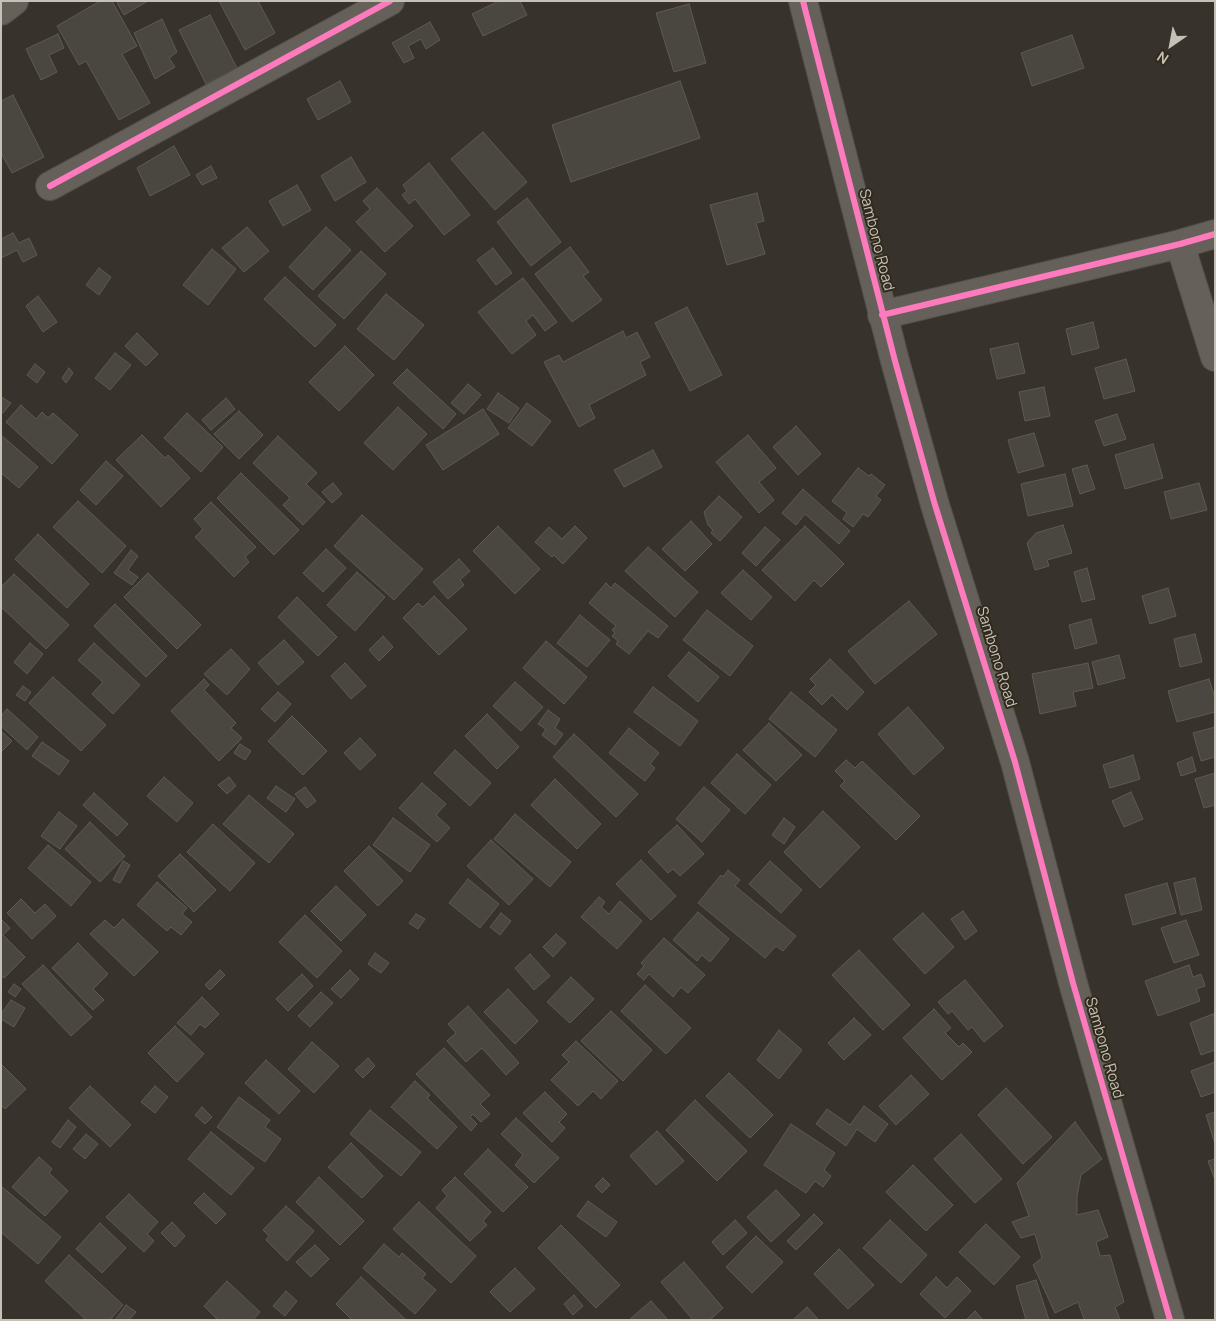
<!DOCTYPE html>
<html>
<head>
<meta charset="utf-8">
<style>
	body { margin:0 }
	#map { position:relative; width:1216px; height:1321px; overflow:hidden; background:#37322b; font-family:Manrope,sans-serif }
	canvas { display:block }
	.frame { position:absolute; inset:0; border:2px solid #c7c1b5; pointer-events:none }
	.north { position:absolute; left:1146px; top:20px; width:50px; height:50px; -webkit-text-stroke:4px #312a1e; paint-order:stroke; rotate:213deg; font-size:14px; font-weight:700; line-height:20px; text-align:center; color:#c7c1b5 }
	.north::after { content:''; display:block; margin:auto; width:18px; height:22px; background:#c7c1b5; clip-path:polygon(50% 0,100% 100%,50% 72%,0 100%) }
</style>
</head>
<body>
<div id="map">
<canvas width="1216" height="1321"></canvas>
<div class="frame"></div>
<div class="north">N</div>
</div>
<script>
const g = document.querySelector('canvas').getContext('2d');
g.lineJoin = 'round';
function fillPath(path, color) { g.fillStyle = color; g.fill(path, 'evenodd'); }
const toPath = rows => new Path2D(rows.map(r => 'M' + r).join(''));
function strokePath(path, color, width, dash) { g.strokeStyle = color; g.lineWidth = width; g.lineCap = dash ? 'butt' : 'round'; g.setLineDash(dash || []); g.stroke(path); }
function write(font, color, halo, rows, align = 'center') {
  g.font = font + ' Manrope,sans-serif'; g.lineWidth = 4; g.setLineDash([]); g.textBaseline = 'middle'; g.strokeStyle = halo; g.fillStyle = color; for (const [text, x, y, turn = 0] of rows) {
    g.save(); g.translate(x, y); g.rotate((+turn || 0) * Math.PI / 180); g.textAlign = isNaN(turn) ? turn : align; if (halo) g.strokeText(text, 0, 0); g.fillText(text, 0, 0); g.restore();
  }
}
const building = toPath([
	[100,1,112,1,137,46,122,54,150,103,119,120,86,61,79,65,57,26,100,1],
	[119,1,148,1,124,15,117,3,119,1],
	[219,1,258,1,275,33,245,50,219,1],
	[499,1,520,1,527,15,483,36,472,14,499,1],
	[689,4,706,63,674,72,656,13,689,4],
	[210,15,237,68,206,84,179,30,210,15],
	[162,19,177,52,169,58,175,67,155,79,134,33,162,19],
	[430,22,440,40,426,49,421,39,408,46,414,58,404,63,392,43,430,22],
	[58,34,64,48,49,55,57,72,41,80,26,49,58,34],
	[1072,35,1084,68,1032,86,1021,53,1072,35],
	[340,81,351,102,318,120,307,99,340,81],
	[680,81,700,138,571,182,552,125,680,81],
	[13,95,44,157,12,173,1,153,1,101,13,95],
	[483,132,527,182,495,210,451,159,483,132],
	[174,146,190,175,150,196,137,168,174,146],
	[351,157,366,182,335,201,321,176,351,157],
	[429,163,470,215,444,235,415,199,409,204,402,195,407,191,403,185,429,163],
	[211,166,217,178,202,185,196,175,211,166],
	[297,185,311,210,283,226,269,201,297,185],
	[377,188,413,226,385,252,356,222,370,209,363,201,377,188],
	[757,193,764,221,756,223,765,254,727,265,710,205,757,193],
	[527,198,561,242,531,266,497,222,527,198],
	[247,227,269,251,244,272,222,248,247,227],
	[326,227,351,250,313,290,289,267,326,227],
	[13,233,19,243,29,238,37,255,23,262,17,250,1,258,1,239,13,233],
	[570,247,589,272,583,276,602,300,572,322,535,274,570,247],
	[493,248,512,273,496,285,477,260,493,248],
	[212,249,236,269,208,305,183,285,212,249],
	[361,251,386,274,344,319,318,296,361,251],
	[99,268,111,277,99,295,86,285,99,268],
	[285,277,336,325,315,347,264,299,285,277],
	[523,278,557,322,545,331,533,315,526,321,536,335,512,354,478,312,523,278],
	[386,294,424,325,394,360,357,329,386,294],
	[38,296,57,322,43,332,26,306,38,296],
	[687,307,722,375,690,391,655,323,687,307],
	[1093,322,1099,348,1072,355,1066,329,1093,322],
	[623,331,626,338,637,332,650,357,640,362,646,375,589,405,595,418,579,427,544,362,559,355,563,362,623,331],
	[137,333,158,354,146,366,125,346,137,333],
	[1018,343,1025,373,997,379,990,349,1018,343],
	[345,346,374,375,339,411,309,382,345,346],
	[115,353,131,365,110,390,95,378,115,353],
	[1126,359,1135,391,1104,399,1095,368,1126,359],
	[35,364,45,372,37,383,27,375,35,364],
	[69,368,73,373,66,383,62,378,69,368],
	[407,369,456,414,443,429,393,383,407,369],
	[468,384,481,395,464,414,451,403,468,384],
	[1044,387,1050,416,1025,421,1019,392,1044,387],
	[498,393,519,408,509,423,487,409,498,393],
	[3,398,11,403,3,413,1,412,1,400,3,398],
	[226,398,235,409,211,430,202,420,226,398],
	[527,403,551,421,532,446,508,428,527,403],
	[21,405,36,419,42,412,48,418,53,413,78,435,52,464,6,422,21,405],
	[398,407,427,434,393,470,364,443,398,407],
	[483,409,499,434,443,470,426,445,483,409],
	[239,411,263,435,239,459,214,434,239,411],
	[187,413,223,447,201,472,164,438,187,413],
	[1117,414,1126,439,1104,446,1095,421,1117,414],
	[796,426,821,454,798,475,773,447,796,426],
	[1034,433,1044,466,1018,473,1008,440,1034,433],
	[1,435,38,467,19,488,1,473,1,435],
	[142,435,165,458,168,455,190,478,161,507,116,460,142,435],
	[748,435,776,468,759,482,774,500,759,513,716,462,748,435],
	[278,436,317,473,306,484,325,502,303,525,283,505,290,498,253,463,278,436],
	[1153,444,1163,478,1125,489,1115,455,1153,444],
	[653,450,662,467,624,487,614,470,653,450],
	[106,461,123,476,96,505,80,490,106,461],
	[1087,465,1095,489,1080,494,1072,469,1087,465],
	[858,468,869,476,871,474,885,485,876,496,881,500,868,517,863,514,853,527,843,519,847,513,832,501,858,468],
	[241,473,299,530,274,555,217,498,241,473],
	[1065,474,1073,506,1028,516,1021,484,1065,474],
	[333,483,342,494,332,503,322,492,333,483],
	[1199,483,1207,510,1171,519,1164,492,1199,483],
	[803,489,850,531,839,544,805,514,796,525,782,513,803,489],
	[719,496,742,517,720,541,711,533,713,530,708,525,704,512,719,496],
	[78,501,126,546,102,573,53,527,78,501],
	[211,502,256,547,245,557,249,562,234,577,195,537,203,529,194,519,211,502],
	[362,515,423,569,394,600,334,546,362,515],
	[691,521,712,544,685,571,662,549,691,521],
	[1063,525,1072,553,1047,560,1049,566,1035,570,1027,543,1036,533,1063,525],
	[498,526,540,569,515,594,473,551,498,526],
	[575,526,587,538,563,564,554,555,552,557,535,542,549,527,562,539,575,526],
	[805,526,844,564,821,587,814,580,795,601,762,570,805,526],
	[765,527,780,540,756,566,742,553,765,527],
	[38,534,89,584,67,608,15,559,38,534],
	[648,547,698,592,675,617,625,571,648,547],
	[326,549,346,568,323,592,303,573,326,549],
	[131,550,138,556,128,570,138,577,132,585,114,573,131,550],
	[459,559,470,571,460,580,464,585,448,599,433,582,459,559],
	[1087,568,1095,599,1082,602,1074,572,1087,568],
	[743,570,772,597,751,620,721,593,743,570],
	[357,572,385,597,355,631,327,605,357,572],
	[148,573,201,625,177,649,124,597,148,573],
	[14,574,69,625,46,649,1,607,1,587,14,574],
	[606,583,611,588,615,583,668,626,658,638,648,631,629,654,616,644,618,641,612,636,615,633,612,630,616,626,589,603,606,583],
	[1168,588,1176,616,1150,624,1142,596,1168,588],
	[434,596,467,629,439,655,403,618,418,603,423,607,434,596],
	[297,597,337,637,318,656,278,617,297,597],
	[909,601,937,634,875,684,848,651,909,601],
	[115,604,167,656,146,677,94,626,115,604],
	[707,610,753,646,730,676,683,640,707,610],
	[580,615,610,640,587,667,557,643,580,615],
	[1091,619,1097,643,1075,649,1069,625,1091,619],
	[1195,634,1202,662,1180,667,1174,639,1195,634],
	[383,636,393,647,379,661,369,650,383,636],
	[284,640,304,662,278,685,258,663,284,640],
	[546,641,587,677,564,704,523,668,546,641],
	[30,643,43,654,27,674,14,662,30,643],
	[94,643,140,685,113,714,92,694,103,682,78,660,94,643],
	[231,649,250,669,227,695,204,674,231,649],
	[689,652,719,677,698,702,668,676,689,652],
	[1119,655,1125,678,1098,685,1092,662,1119,655],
	[830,659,864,692,847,710,832,695,822,705,809,692,816,685,810,679,830,659],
	[345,663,366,686,351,699,331,676,345,663],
	[1088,663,1093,688,1073,692,1076,706,1040,714,1032,674,1088,663],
	[53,677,106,725,81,751,29,703,53,677],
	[204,679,209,685,204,690,236,723,231,728,242,738,219,761,171,711,204,679],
	[1209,679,1215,698,1215,712,1177,722,1168,691,1209,679],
	[515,682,543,707,521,731,493,706,515,682],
	[23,686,31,692,25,701,16,695,23,686],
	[653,687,698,721,680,746,634,712,653,687],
	[278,692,291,704,275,722,261,709,278,692],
	[791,692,837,730,815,757,769,719,791,692],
	[908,707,944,748,914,775,878,734,908,707],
	[7,709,38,737,27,750,1,726,1,716,7,709],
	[548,710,560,719,555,728,563,734,555,745,542,735,546,729,538,724,548,710],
	[487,714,519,747,497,769,465,736,487,714],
	[292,716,327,751,303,775,268,741,292,716],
	[769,723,802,755,776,781,743,750,769,723],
	[1215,727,1215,757,1201,761,1193,733,1215,727],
	[629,728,659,753,650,764,655,768,645,781,609,753,629,728],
	[1,731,12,741,1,752,1,731],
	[574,734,638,794,616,817,553,757,574,734],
	[360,738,376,755,360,770,344,753,360,738],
	[42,742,69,761,59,775,32,756,42,742],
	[240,744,251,751,245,760,234,753,240,744],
	[455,750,491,783,470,806,434,773,455,750],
	[737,754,771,785,745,814,711,783,737,754],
	[1133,755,1140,779,1110,788,1103,765,1133,755],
	[1192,757,1196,771,1181,776,1177,763,1192,757],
	[846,760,855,768,862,761,920,816,896,840,840,786,845,781,835,771,846,760],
	[1215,773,1215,805,1204,808,1195,779,1215,773],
	[164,777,193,803,177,822,147,796,164,777],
	[229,777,236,786,227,794,218,785,229,777],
	[555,779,601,824,577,849,531,805,555,779],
	[422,783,446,804,436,815,450,828,437,842,399,808,422,783],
	[276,786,295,799,286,812,267,798,276,786],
	[305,787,316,801,307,808,295,794,305,787],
	[704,787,730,810,702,842,676,819,704,787],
	[1131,792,1143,819,1124,827,1112,801,1131,792],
	[94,793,128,824,117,836,83,805,94,793],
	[249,795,294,834,269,863,223,824,249,795],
	[823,811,860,847,820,888,784,852,823,811],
	[59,812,77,826,60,849,41,836,59,812],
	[515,814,571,862,550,887,494,839,515,814],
	[393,818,430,845,410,872,373,845,393,818],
	[784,818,795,827,784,844,772,835,784,818],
	[90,822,125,856,100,882,65,849,90,822],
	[213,824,255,863,230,891,187,852,213,824],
	[677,825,704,854,680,876,673,869,668,873,648,852,677,825],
	[491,840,533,879,509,905,467,866,491,840],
	[48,845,91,882,71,906,28,868,48,845],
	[369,846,403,881,378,906,344,871,369,846],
	[180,854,216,890,194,912,158,876,180,854],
	[641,860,676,896,651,920,616,884,641,860],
	[123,861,130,865,120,883,113,880,123,861],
	[770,861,802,890,781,913,749,884,770,861],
	[728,870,740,880,735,886,796,936,783,951,776,946,765,958,698,903,721,875,723,877,728,870],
	[1195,878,1202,910,1181,915,1174,883,1195,878],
	[468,879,499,904,480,928,449,903,468,879],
	[157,882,187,908,182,914,192,922,181,935,171,927,167,931,137,905,157,882],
	[1167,883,1176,913,1133,925,1125,895,1167,883],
	[336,886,366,915,341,941,311,911,336,886],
	[599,897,605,902,601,907,609,914,620,901,642,921,617,949,581,917,599,897],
	[21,899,35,913,45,904,56,916,32,939,7,913,21,899],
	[963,911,977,931,965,940,951,919,963,911],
	[698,912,729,939,710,962,702,955,697,961,673,940,698,912],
	[501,913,511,921,500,935,490,927,501,913],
	[923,913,954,947,925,974,893,939,923,913],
	[416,914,425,919,418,929,409,923,416,914],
	[305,915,342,951,317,978,279,942,305,915],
	[1,919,10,928,3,935,25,957,4,978,1,976,1,919],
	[123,919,158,952,134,976,90,934,105,920,114,928,123,919],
	[1186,920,1199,955,1174,963,1161,928,1186,920],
	[556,934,566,943,553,957,543,947,556,934],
	[664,938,705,975,688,993,681,987,673,997,649,974,644,980,637,974,644,966,641,963,664,938],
	[78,943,108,974,93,989,104,1000,93,1010,52,968,78,943],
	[859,950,910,1005,883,1030,832,975,859,950],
	[375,953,389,963,381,973,368,964,375,953],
	[530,954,550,976,534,990,515,968,530,954],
	[43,965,92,1017,71,1036,22,984,43,965],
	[1189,965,1193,977,1201,974,1205,986,1196,989,1200,1001,1158,1016,1145,981,1189,965],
	[220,970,225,975,210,990,205,985,220,970],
	[350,970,359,979,341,998,331,989,350,970],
	[302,974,313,986,288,1011,276,999,302,974],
	[571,977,594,999,570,1023,547,1002,571,977],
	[965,980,1003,1026,984,1042,972,1027,968,1030,952,1011,948,1014,938,1002,965,980],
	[14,984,21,989,15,997,8,992,14,984],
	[645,985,691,1028,666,1054,621,1011,645,985],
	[508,989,538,1021,515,1044,484,1012,508,989],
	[321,992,333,1003,310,1027,298,1016,321,992],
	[202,997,219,1014,205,1028,200,1024,191,1035,177,1023,202,997],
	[11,1000,25,1008,14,1027,1,1019,1,1014,11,1000],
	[468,1006,519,1063,506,1075,482,1048,466,1062,447,1041,456,1033,448,1024,468,1006],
	[934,1009,951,1028,945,1033,959,1047,963,1043,972,1052,942,1080,903,1038,934,1009],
	[611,1011,652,1050,623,1081,581,1041,611,1011],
	[1213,1014,1215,1019,1215,1050,1201,1055,1190,1023,1213,1014],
	[854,1018,871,1035,844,1060,828,1043,854,1018],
	[175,1026,204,1054,177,1082,148,1053,175,1026],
	[779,1030,802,1050,779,1079,757,1060,779,1030],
	[576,1041,618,1081,601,1099,593,1091,578,1106,551,1080,569,1062,562,1055,576,1041],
	[312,1042,339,1066,314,1093,288,1069,312,1042],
	[444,1048,490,1095,480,1104,490,1114,481,1122,473,1114,470,1117,477,1124,471,1131,416,1074,444,1048],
	[368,1058,375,1066,363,1078,355,1070,368,1058],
	[266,1060,300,1091,279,1114,245,1083,266,1060],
	[1215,1062,1215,1092,1201,1097,1191,1071,1215,1062],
	[1,1064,26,1089,5,1109,1,1105,1,1064],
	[729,1073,773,1115,750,1138,706,1096,729,1073],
	[911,1075,929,1094,896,1125,879,1106,911,1075],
	[415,1081,430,1095,427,1098,457,1127,437,1149,391,1107,415,1081],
	[90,1086,131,1125,110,1147,69,1108,90,1086],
	[155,1086,168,1097,155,1113,141,1102,155,1086],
	[1006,1088,1052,1137,1023,1164,978,1115,1006,1088],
	[545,1092,567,1114,559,1122,565,1128,552,1142,523,1113,545,1092],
	[239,1097,270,1120,265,1127,281,1139,265,1162,217,1127,239,1097],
	[695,1100,747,1151,717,1181,666,1130,695,1100],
	[864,1106,888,1124,875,1142,857,1129,846,1146,816,1124,827,1109,850,1125,864,1106],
	[202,1107,212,1117,205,1124,195,1115,202,1107],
	[370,1110,421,1152,401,1176,350,1134,370,1110],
	[1215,1112,1215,1144,1206,1115,1215,1112],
	[516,1118,559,1158,534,1183,515,1165,523,1155,501,1134,516,1118],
	[68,1120,76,1127,60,1148,52,1142,68,1120],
	[1075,1122,1102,1159,1081,1175,1077,1196,1077,1215,1098,1210,1108,1237,1096,1242,1100,1256,1110,1255,1124,1302,1115,1307,1120,1320,1082,1320,1084,1319,1078,1302,1055,1313,1033,1265,1042,1258,1035,1234,1021,1238,1012,1222,1029,1216,1017,1183,1075,1122],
	[791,1124,835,1153,824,1170,831,1176,823,1187,815,1181,806,1193,764,1165,791,1124],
	[657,1131,684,1161,656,1185,630,1156,657,1131],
	[211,1132,254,1168,231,1195,188,1159,211,1132],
	[86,1134,98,1144,85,1159,73,1149,86,1134],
	[961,1134,1002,1179,975,1203,934,1159,961,1134],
	[351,1143,383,1176,362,1198,328,1167,351,1143],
	[488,1149,528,1187,503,1212,464,1174,488,1149],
	[39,1157,52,1169,49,1173,68,1191,45,1216,12,1187,39,1157],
	[1215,1159,1215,1180,1208,1161,1215,1159],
	[913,1165,953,1205,926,1231,886,1192,913,1165],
	[319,1177,364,1221,340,1245,296,1202,319,1177],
	[455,1177,491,1212,483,1221,487,1225,470,1241,436,1208,447,1196,442,1190,455,1177],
	[603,1178,610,1185,602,1193,595,1186,603,1178],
	[1,1186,61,1237,38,1264,1,1232,1,1186],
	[776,1190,800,1215,771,1242,747,1217,776,1190],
	[204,1193,226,1214,216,1224,194,1203,204,1193],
	[129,1194,158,1222,147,1234,154,1241,144,1252,106,1217,129,1194],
	[588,1201,617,1222,606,1237,577,1216,588,1201],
	[419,1202,476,1256,451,1283,393,1229,419,1202],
	[286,1206,314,1231,287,1261,266,1240,269,1236,263,1230,286,1206],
	[814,1214,823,1223,796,1250,787,1241,814,1214],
	[735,1220,747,1233,723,1255,712,1242,735,1220],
	[890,1220,927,1255,901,1283,863,1248,890,1220],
	[172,1222,185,1236,175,1247,161,1233,172,1222],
	[100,1223,126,1248,102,1273,76,1249,100,1223],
	[986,1224,1020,1257,994,1285,959,1252,986,1224],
	[561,1225,620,1285,596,1308,538,1248,561,1225],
	[756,1236,783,1262,752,1293,726,1267,756,1236],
	[384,1244,399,1257,402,1253,426,1274,422,1278,436,1290,415,1314,363,1268,384,1244],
	[315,1245,329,1259,311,1277,296,1262,315,1245],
	[839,1249,874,1285,848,1309,814,1274,839,1249],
	[69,1255,123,1305,110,1320,86,1320,45,1281,69,1255],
	[684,1262,723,1308,710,1320,693,1320,661,1282,684,1262],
	[515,1268,535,1289,510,1312,490,1292,515,1268],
	[361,1277,406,1320,352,1320,336,1304,361,1277],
	[936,1277,947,1288,957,1277,971,1291,945,1318,920,1294,936,1277],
	[1036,1280,1049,1320,1026,1320,1016,1286,1036,1280],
	[227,1281,260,1312,253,1320,218,1320,204,1306,227,1281],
	[286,1291,297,1301,285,1316,273,1306,286,1291],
	[574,1295,583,1306,573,1315,564,1304,574,1295],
	[651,1301,668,1320,629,1320,651,1301],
	[126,1305,136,1312,129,1320,115,1320,126,1305],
	[807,1307,819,1320,793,1320,807,1307],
	[975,1311,983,1320,966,1320,975,1311]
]);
const minor = toPath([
	[803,1,895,361,935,505,1015,762,1073,983,1170,1320],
	[1,11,14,1],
	[50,186,390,1],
	[1180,244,1215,357],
	[882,315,1180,244,1215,234]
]);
const cycleway = toPath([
	[803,1,895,361,935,505,1015,762,1073,983,1170,1320],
	[50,186,390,1],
	[882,315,1180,244,1215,234]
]);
const streetNames = [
	["Sambono Road",876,240,76],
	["Sambono Road",996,657,73],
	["Sambono Road",1104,1048,74]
];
fillPath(building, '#4a4640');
strokePath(building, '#5f5a52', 1);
strokePath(minor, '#524e48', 30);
strokePath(minor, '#65605a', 28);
strokePath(cycleway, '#fd7abc', 6);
write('15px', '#c7c1b5', '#312a1e', streetNames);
</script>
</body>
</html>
